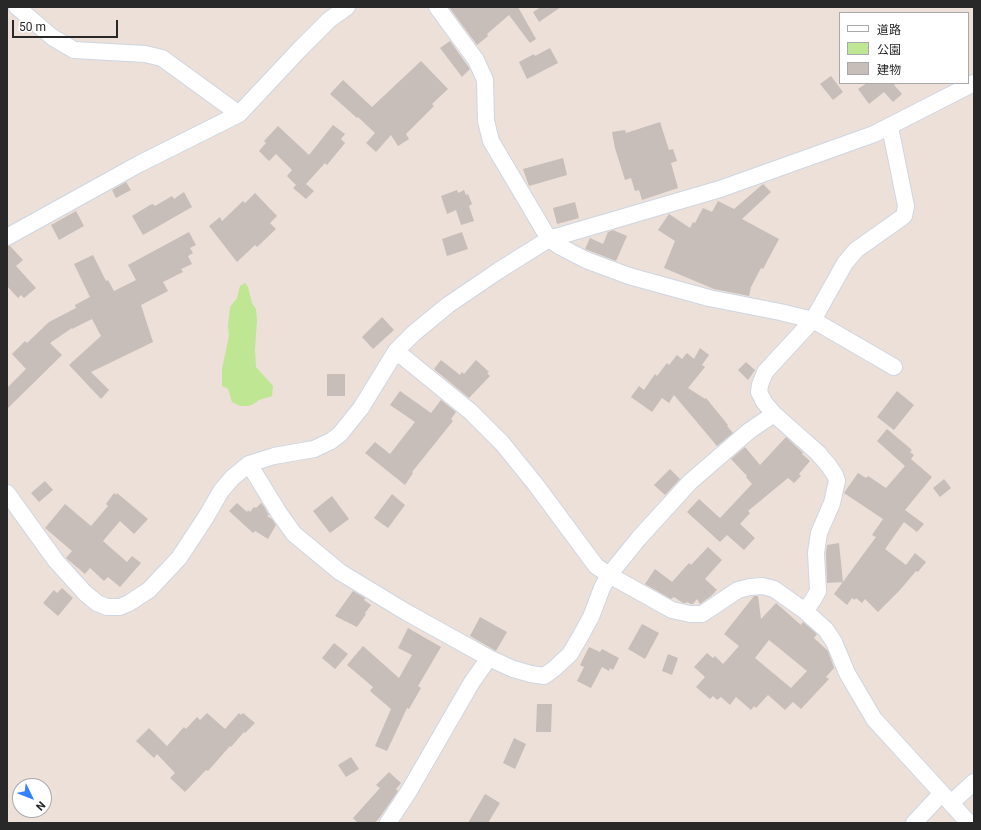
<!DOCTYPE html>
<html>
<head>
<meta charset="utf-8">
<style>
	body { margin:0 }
	#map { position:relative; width:981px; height:830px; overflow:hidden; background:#ece0d9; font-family:Roboto,"Noto Sans JP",sans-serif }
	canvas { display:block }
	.frame { position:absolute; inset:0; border:8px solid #282828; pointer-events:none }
	.legend { position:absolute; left:839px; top:12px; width:130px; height:72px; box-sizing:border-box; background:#fff; border:1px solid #a9a9a9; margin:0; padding:5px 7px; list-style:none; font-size:12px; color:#282828 }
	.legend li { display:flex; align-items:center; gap:8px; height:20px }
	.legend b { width:20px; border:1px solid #a9a9a9 }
	.north { position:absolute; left:12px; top:778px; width:40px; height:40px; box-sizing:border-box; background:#fff; border:1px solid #a9a9a9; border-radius:50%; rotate:133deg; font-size:11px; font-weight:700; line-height:16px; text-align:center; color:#282828 }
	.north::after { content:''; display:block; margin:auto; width:14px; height:18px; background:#3381ff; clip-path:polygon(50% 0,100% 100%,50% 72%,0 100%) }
	.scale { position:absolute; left:12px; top:20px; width:106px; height:18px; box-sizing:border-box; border:2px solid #282828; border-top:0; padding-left:5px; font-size:12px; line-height:14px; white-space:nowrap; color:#282828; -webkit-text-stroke:3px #fff; paint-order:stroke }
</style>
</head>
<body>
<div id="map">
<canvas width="981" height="830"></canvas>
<div class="frame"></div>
<ul class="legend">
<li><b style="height:5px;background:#fff"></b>道路</li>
<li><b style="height:11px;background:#bfe692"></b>公園</li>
<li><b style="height:11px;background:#c7bdb9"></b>建物</li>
</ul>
<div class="north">N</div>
<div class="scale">50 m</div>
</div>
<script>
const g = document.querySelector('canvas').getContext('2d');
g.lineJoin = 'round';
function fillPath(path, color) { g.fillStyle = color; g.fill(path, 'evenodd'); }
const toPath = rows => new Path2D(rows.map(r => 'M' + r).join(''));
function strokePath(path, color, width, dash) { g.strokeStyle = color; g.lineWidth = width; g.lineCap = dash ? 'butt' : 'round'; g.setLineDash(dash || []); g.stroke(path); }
const green = toPath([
	[245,283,248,287,252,303,256,309,257,320,255,350,256,367,273,386,272,396,259,400,252,405,247,406,240,406,232,402,228,389,222,386,222,369,229,336,228,326,230,307,237,298,240,286]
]);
const building = toPath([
	[449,7,518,7,536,39,530,43,509,15,487,34,488,36,477,45],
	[541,7,561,7,539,22,533,12],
	[450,41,470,69,462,77,440,48],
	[550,48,558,63,527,79,519,62,534,54,535,56],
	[421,61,448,89,432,104,434,106,406,134,409,139,398,146,391,135,376,152,366,143,375,133,358,117,357,118,330,94,343,80,372,107],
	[831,76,843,92,833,100,820,84],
	[867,83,897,83,894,85,902,94,893,102,884,92,869,104,858,89],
	[660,122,669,150,673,149,677,161,671,163,678,188,642,200,639,190,635,191,631,178,625,180,615,148,612,132,625,130,626,133],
	[333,125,345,134,341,139,345,143,327,165,325,163,306,184,314,191,306,199,293,188,296,185,287,176,292,170,276,154,269,161,259,151,266,143,264,141,278,126,309,155],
	[563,158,567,175,529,186,523,169],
	[126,182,131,190,116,198,112,190],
	[763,184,771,192,742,219,779,239,763,269,761,268,751,287,749,296,714,289,664,268,675,241,658,230,669,214,690,228,693,222,695,223,703,208,712,212,718,201,734,209],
	[457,190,458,193,464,190,466,195,468,194,472,204,469,206,474,221,461,225,456,210,447,214,441,196],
	[184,192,192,207,143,235,132,216,150,205,153,204,155,206,172,196,174,199],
	[255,193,277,216,270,223,276,229,257,247,255,245,237,262,209,226,220,217,222,221,243,201,245,203],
	[575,202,579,218,557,224,553,208],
	[76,211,84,226,59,240,51,225],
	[613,230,627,236,616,261,585,249,590,238,603,244,608,232],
	[189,232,196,245,190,248,193,253,188,256,192,264,181,269,183,272,163,282,168,291,141,305,153,342,91,372,109,390,101,399,69,365,101,336,92,319,72,329,72,328,50,343,62,355,7,409,7,388,26,369,12,354,25,341,27,343,49,322,76,308,75,305,90,297,74,264,93,255,106,281,108,280,114,291,136,280,128,265],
	[462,232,468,249,447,256,442,239],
	[7,246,10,246,23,260,16,266,36,288,24,298,21,295,18,298,7,286],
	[382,317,394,330,373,349,362,337],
	[700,348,709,355,702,365,705,367,688,388,705,399,706,398,728,425,727,426,733,433,717,446,674,395,669,403,662,398,652,412,631,397,639,386,644,390,655,374,657,376,667,363,669,365,677,355,682,359,687,353,694,359],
	[441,360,460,375,462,372,464,374,476,360,489,372,487,373,490,376,469,398,434,369],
	[746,362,755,370,748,380,738,370],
	[327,374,345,374,345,396,327,396],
	[400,391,431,413,441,400,456,412,451,419,453,421,412,472,413,473,405,485,365,453,375,442,390,454,415,422,390,405],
	[897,391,914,405,894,430,877,417],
	[887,429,912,450,910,452,914,455,911,459,932,477,905,510,924,524,917,532,904,522,885,549,906,565,915,553,926,562,918,572,916,571,900,590,878,612,865,599,862,603,856,598,855,600,852,598,847,605,834,594,876,537,872,535,883,519,844,493,858,473,866,478,868,476,886,488,905,466,877,441],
	[786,437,803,453,802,454,810,461,799,474,801,476,794,483,788,478,748,511,750,513,740,524,755,538,744,550,727,535,720,542,687,512,699,499,720,518,752,484,746,477,747,476,731,459,745,447,760,465],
	[670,469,680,479,665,495,654,485],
	[944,479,951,488,940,497,933,488],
	[45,481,53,490,39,502,31,493],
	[114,493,116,495,117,493,148,519,134,534,120,521,103,541,127,562,132,556,141,563,120,587,108,577,104,581,90,568,85,574,66,558,72,551,45,528,65,504,91,526,108,506,106,504],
	[392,494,405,505,388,528,374,518],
	[332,496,349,519,330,533,313,511],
	[237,503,247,512,248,510,250,512,254,507,256,508,261,503,263,505,269,515,267,516,272,519,276,525,268,539,255,531,253,533,229,511],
	[839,543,843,582,827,583,826,553,827,545],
	[708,547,722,560,705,579,717,590,711,596,700,604,697,599,693,604,691,604,687,602,686,603,683,603,674,597,671,599,645,584,655,569,672,582,689,563,691,565],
	[62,588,73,598,58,616,43,603,54,590,57,593],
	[353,591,365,598,364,600,371,605,365,613,366,614,357,627,335,616],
	[754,596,758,596,761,619,776,603,801,625,803,622,817,634,814,638,828,651,834,668,826,677,829,679,801,709,793,702,785,710,768,695,756,708,754,706,751,710,736,697,730,705,721,697,717,700,713,696,710,699,696,687,705,677,694,667,707,653,713,658,715,656,723,664,739,646,724,634],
	[769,640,807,671,791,688,755,658],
	[480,617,507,632,496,651,470,636],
	[642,624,659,633,645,659,628,649],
	[408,628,441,647,418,686,421,688,409,709,407,708,387,751,375,746,391,709,370,691,373,687,347,665,363,646,399,678,412,655,398,648],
	[334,643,348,654,335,669,322,658],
	[589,647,600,652,602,649,619,658,613,670,610,668,609,671,602,667,591,688,577,681,584,667,580,665],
	[668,654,678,658,672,675,662,671],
	[537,704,552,704,551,732,536,732],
	[207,713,225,729,239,713,241,715,243,713,255,723,245,733,244,732,231,747,230,746,208,771,206,770,185,792,170,778,175,773,157,754,154,758,136,741,149,728,167,746,184,727,186,729,197,717,200,720],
	[514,738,526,744,515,769,503,763],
	[351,757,359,769,346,777,338,765],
	[389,772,401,783,396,789,398,791,380,817,375,823,358,823,353,818,380,788,376,785],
	[485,794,500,803,488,823,468,823]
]);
const minor = toPath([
	[17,7,52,37,74,50,145,54,162,58,239,114],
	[437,7,476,60,485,80,486,121,491,141,549,239,561,247,586,260,629,276,709,298,780,312,813,320,894,367],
	[7,237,139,164,239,114,300,49,329,20,347,7],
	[396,351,471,412,502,443,536,485,596,566,609,575,672,610,690,614,702,614,738,590,750,587,762,586,774,589,805,611,826,630,834,642,847,673,874,719,969,823],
	[249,464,279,513,294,534,340,572,406,612,489,658,513,669,531,674,544,676,554,669,570,654,580,637,591,617,602,588,609,575,639,538,690,482,749,431,774,414],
	[7,493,56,561,85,593,97,603,107,607,120,607,129,603,149,590,179,558,206,517,221,491,232,478,249,464,274,456,314,449,331,441,340,434,361,408,396,351,414,333,448,305,498,271,549,239,720,189,874,134,974,83],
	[805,611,813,600,818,591,816,553,819,533,832,503,837,481,835,475,829,466,818,453,774,414,764,402,759,392,760,385,765,372,813,320,845,263,856,250,904,216,906,206,890,127],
	[951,803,974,782],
	[388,823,409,791,472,682,489,658],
	[914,823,942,793]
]);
fillPath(green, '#bfe692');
fillPath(building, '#c7bdb9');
strokePath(minor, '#ced6e2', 18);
strokePath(minor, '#fff', 16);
</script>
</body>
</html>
